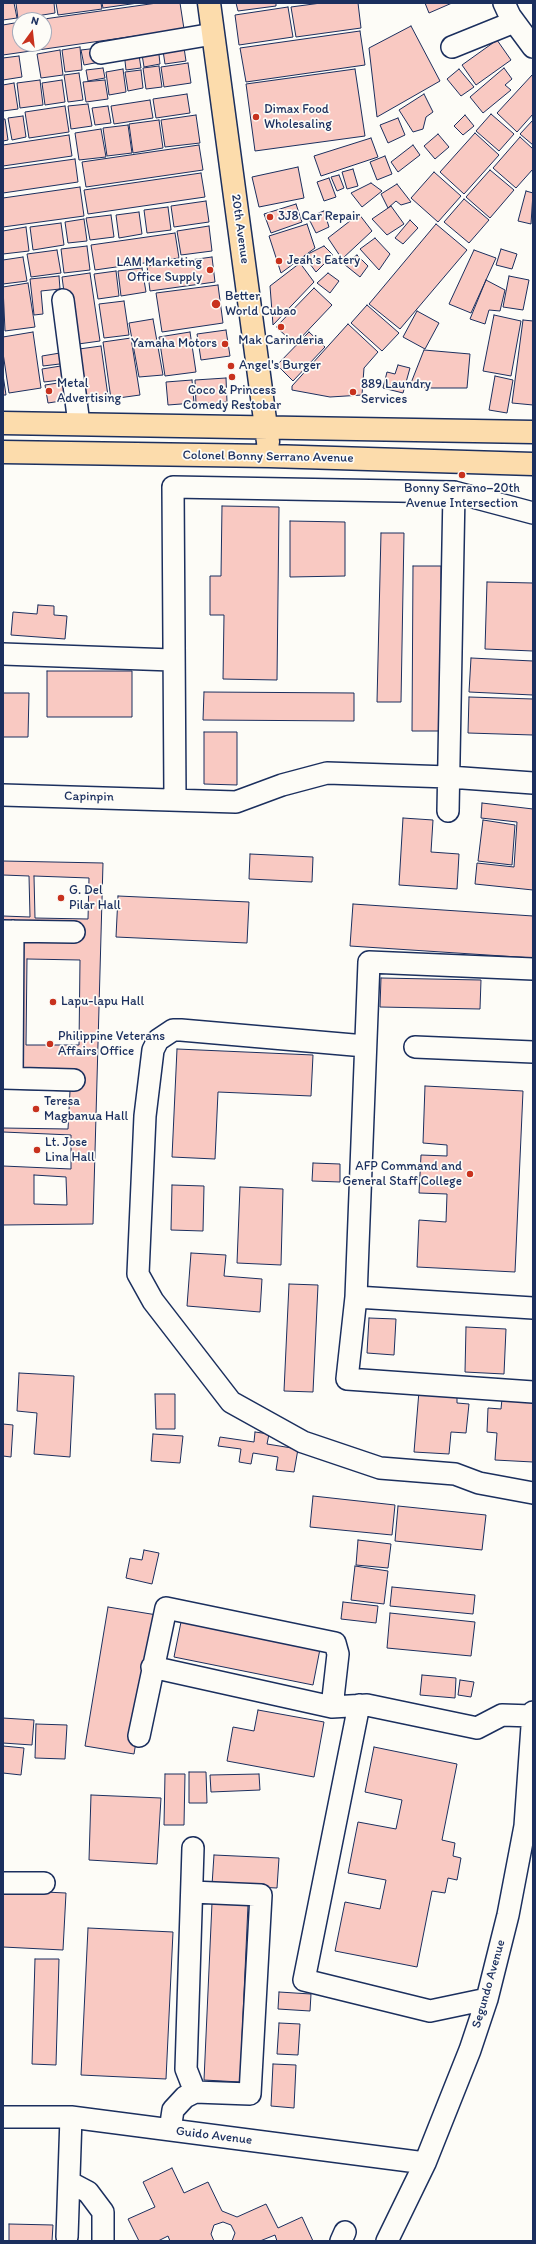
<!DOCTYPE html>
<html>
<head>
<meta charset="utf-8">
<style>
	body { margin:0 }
	#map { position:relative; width:536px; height:2244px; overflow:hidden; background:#fdfcf7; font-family:Itim,sans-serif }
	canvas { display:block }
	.frame { position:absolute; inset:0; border:4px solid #1b2f5e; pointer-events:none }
	.north { position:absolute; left:12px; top:12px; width:40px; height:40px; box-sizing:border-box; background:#fdfcf7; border:1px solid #a3aaba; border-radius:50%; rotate:15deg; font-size:11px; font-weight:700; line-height:16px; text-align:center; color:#1b2f5e }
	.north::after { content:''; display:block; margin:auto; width:14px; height:18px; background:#c8321e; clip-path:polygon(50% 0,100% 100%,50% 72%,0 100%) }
</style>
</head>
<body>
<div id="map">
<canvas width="536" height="2244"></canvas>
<div class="frame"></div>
<div class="north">N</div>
</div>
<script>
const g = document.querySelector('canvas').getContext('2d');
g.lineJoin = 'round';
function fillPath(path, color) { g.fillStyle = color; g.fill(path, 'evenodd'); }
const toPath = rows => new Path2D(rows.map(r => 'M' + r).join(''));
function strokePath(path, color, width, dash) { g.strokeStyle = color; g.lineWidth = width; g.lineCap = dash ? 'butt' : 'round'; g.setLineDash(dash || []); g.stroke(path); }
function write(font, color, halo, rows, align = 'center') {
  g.font = font + ' Itim,sans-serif'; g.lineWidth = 3.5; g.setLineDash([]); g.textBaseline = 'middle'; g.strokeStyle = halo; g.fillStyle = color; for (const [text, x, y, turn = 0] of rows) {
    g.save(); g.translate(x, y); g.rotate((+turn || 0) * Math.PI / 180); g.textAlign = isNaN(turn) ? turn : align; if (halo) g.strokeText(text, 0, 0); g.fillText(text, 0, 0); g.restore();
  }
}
const building = toPath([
	[3,3,14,3,17,18,3,20,3,3],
	[16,3,54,3,55,13,18,19,16,3],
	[56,3,101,3,102,9,58,15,56,3],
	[102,3,138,3,103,8,102,3],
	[157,3,180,3,184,29,3,55,3,25,20,22,20,44,44,44,44,20,37,20,157,3],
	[236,3,276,3,276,6,238,11,236,3],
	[321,3,358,3,361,28,296,37,291,7,321,3],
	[425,3,452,3,429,13,425,3],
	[288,7,293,37,239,45,235,15,288,7],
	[411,26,440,81,377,117,369,48,411,26],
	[360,31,365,65,246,82,240,48,360,31],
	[497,40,511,60,476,85,462,65,497,40],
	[183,41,186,61,165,64,162,44,183,41],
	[158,45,160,64,144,67,141,48,158,45],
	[80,47,82,70,65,72,62,50,80,47],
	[98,48,100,62,84,65,81,50,98,48],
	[138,49,141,68,126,70,124,52,138,49],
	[60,50,63,75,41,78,37,54,60,50],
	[19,56,22,77,3,80,3,58,19,56],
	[188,63,191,83,164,87,161,67,188,63],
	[159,66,162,87,146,89,143,68,159,66],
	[103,68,105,78,88,81,86,70,103,68],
	[504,68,512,79,505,85,511,90,483,113,470,97,504,68],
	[123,69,126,92,109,95,106,72,123,69],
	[355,69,365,136,255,151,246,84,355,69],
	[459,69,474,87,461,96,447,79,459,69],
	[141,70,143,88,128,91,125,72,141,70],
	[79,73,83,100,68,102,64,75,79,73],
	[533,74,533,114,517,132,497,113,533,74],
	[40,80,43,105,20,108,17,83,40,80],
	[62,80,65,102,45,105,42,83,62,80],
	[105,80,108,99,86,102,83,82,105,80],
	[14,83,18,109,3,111,3,85,14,83],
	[187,94,190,113,156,118,153,99,187,94],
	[424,94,433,112,426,117,423,129,413,132,399,110,424,94],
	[150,100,153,118,114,124,111,106,150,100],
	[88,104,92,126,71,129,68,106,88,104],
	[65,106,69,132,29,138,25,112,65,106],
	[108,106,111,123,95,125,92,108,108,106],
	[491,114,514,134,499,151,476,131,491,114],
	[196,115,200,143,165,147,161,120,196,115],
	[465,115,474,126,463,135,454,126,465,115],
	[23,116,26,137,12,140,8,118,23,116],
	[398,118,405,135,388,143,380,125,398,118],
	[3,119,5,119,8,140,3,141,3,119],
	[159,120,163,148,133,153,129,124,159,120],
	[533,120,533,145,520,134,533,120],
	[128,125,132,153,107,156,103,128,128,125],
	[101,129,106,157,79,160,75,133,101,129],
	[475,133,499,155,464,194,440,172,475,133],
	[438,134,449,147,435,159,424,146,438,134],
	[69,135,72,156,3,166,3,145,69,135],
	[520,137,533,149,533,169,516,188,493,168,520,137],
	[371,138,378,157,321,176,314,156,371,138],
	[199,145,203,170,86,187,82,162,199,145],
	[413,145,420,155,398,172,391,162,413,145],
	[385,156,392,174,377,180,370,162,385,156],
	[75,159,78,182,3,193,3,169,75,159],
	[298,167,304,198,259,207,252,177,298,167],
	[353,169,358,186,347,189,342,172,353,169],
	[490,170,514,190,490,218,466,197,490,170],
	[434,172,461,196,438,222,411,198,434,172],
	[201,173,205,197,88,214,84,190,201,173],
	[339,175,344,188,337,191,331,177,339,175],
	[329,178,336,197,324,201,317,182,329,178],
	[371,183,382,191,362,207,351,193,371,183],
	[397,184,411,202,401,205,396,201,388,208,381,194,397,184],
	[80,187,84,216,3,227,3,198,80,187],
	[526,191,533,193,531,224,518,221,526,191],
	[464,199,489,220,469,243,444,222,464,199],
	[206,201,209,222,174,227,171,206,206,201],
	[296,204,302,222,271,233,264,214,296,204],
	[391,206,404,224,387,235,372,219,391,206],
	[168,207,171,230,147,233,144,210,168,207],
	[324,211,329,227,316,233,308,217,324,211],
	[139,212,142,234,119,238,116,215,139,212],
	[359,214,372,231,342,259,328,238,359,214],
	[111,215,114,237,90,240,86,218,111,215],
	[84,219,87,241,68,243,65,222,84,219],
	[410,220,418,228,403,244,395,238,410,220],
	[61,223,64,245,33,250,30,227,61,223],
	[307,224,315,248,281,273,269,236,307,224],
	[436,224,467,250,400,329,369,304,436,224],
	[209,226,212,251,181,255,177,231,209,226],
	[26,227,29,251,3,254,3,231,26,227],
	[175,233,179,258,95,270,91,245,175,233],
	[375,238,390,254,379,270,360,249,375,238],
	[87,246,90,270,64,273,61,249,87,246],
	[324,246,333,255,316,272,304,256,324,246],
	[501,249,517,254,512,269,496,265,501,249],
	[57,250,61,273,31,277,27,254,57,250],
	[474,250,496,258,471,313,449,304,474,250],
	[357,255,368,266,360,277,344,264,357,255],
	[23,257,27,281,3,284,3,260,23,257],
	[212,257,215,282,150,291,147,266,212,257],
	[300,263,314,282,273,325,270,286,300,263],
	[142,268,146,292,121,296,118,271,142,268],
	[116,271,119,296,98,299,94,274,116,271],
	[90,273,100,341,71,345,62,277,90,273],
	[328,273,339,281,330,293,317,283,328,273],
	[59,276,60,289,41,291,43,314,34,315,30,279,59,276],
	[509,276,529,280,523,310,503,307,509,276],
	[486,280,505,290,500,311,489,310,485,324,470,319,486,280],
	[28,283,35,327,5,331,3,287,28,283],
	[218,285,223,323,162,332,156,293,218,285],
	[314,288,332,305,295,344,276,327,314,288],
	[124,301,129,335,104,338,99,304,124,301],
	[367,305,399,333,382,351,351,323,367,305],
	[417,311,439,323,425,349,403,337,417,311],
	[494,315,521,321,511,376,483,371,494,315],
	[153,319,163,375,139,377,129,323,153,319],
	[523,320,533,321,533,405,512,403,523,320],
	[348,324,378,352,364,368,362,395,330,397,292,390,292,386,348,324],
	[226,330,230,356,201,360,197,334,226,330],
	[33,332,41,388,9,393,3,353,3,337,33,332],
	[190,332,196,372,165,376,159,337,190,332],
	[309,332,325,347,293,381,277,365,309,332],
	[131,338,140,395,111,399,103,342,131,338],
	[101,346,108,396,79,400,72,350,101,346],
	[424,350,470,354,467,388,409,388,424,350],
	[66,352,68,363,43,366,42,356,66,352],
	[67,365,69,379,44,382,42,369,67,365],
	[398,365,410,368,403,393,383,388,387,372,395,374,398,365],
	[3,375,6,395,3,395,3,375],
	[495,376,513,380,507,413,489,410,495,376],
	[226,378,227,402,196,404,195,380,226,378],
	[192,380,194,403,168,405,166,382,192,380],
	[71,381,74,399,48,403,45,385,71,381],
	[222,506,279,507,277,680,223,679,224,615,210,615,210,576,221,576,222,506],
	[290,521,345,522,345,576,290,577,290,521],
	[381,533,404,533,401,702,377,702,381,533],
	[413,566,441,566,440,731,412,731,413,566],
	[487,582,533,583,533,651,485,649,487,582],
	[38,605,54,606,54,615,67,616,65,639,11,635,13,612,37,614,38,605],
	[471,658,533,661,533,695,469,692,471,658],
	[47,671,132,671,132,717,47,717,47,671],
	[204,692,354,693,354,721,203,720,204,692],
	[3,693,29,693,28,737,3,737,3,693],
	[469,697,533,699,533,735,468,733,469,697],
	[204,732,237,732,237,785,204,784,204,732],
	[482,803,533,809,533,890,475,884,477,863,514,867,517,822,481,818,482,803],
	[403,818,433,820,431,852,459,854,457,889,399,885,403,818],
	[483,820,515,825,512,865,478,861,483,820],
	[250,854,313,857,312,882,249,879,250,854],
	[3,861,103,863,93,1224,3,1225,3,861],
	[3,875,29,876,30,917,3,916,3,875],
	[34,876,89,878,88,919,35,918,34,876],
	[118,896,249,902,247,943,116,937,118,896],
	[353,904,533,916,533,958,350,946,353,904],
	[27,959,80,960,79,1045,26,1045,27,959],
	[381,978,481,980,480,1009,380,1007,381,978],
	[177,1049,313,1055,311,1096,218,1092,215,1159,172,1157,177,1049],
	[425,1086,523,1091,515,1272,417,1267,419,1220,446,1222,447,1194,419,1193,421,1155,447,1156,447,1145,423,1143,425,1086],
	[3,1089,70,1091,68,1129,3,1128,3,1089],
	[3,1132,71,1135,71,1169,3,1166,3,1132],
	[313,1163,340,1164,340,1182,312,1181,313,1163],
	[34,1175,66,1177,67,1205,34,1204,34,1175],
	[172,1185,204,1186,203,1231,171,1230,172,1185],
	[240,1187,283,1189,281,1265,237,1263,240,1187],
	[191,1253,226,1255,224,1276,262,1279,260,1312,187,1306,191,1253],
	[289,1284,318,1285,313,1392,284,1391,289,1284],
	[369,1318,396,1319,394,1355,367,1353,369,1318],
	[466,1327,506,1329,504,1374,465,1372,466,1327],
	[19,1373,74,1376,70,1457,34,1454,37,1413,17,1411,19,1373],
	[419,1391,457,1394,457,1403,469,1404,466,1433,451,1432,449,1454,414,1452,419,1391],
	[155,1394,175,1394,175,1429,156,1429,155,1394],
	[502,1399,533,1401,533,1462,495,1460,497,1433,487,1432,488,1408,501,1409,502,1399],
	[3,1424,13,1425,11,1457,3,1456,3,1424],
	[255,1432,269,1434,267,1444,298,1449,294,1472,276,1470,278,1457,253,1453,251,1464,239,1462,241,1449,218,1446,220,1437,254,1442,255,1432],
	[153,1434,183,1436,180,1463,151,1461,153,1434],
	[313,1496,395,1505,392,1535,310,1527,313,1496],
	[398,1506,486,1515,482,1550,395,1541,398,1506],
	[358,1540,391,1544,388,1568,356,1565,358,1540],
	[144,1550,159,1553,152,1584,126,1578,130,1558,142,1560,144,1550],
	[355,1566,388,1571,384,1604,351,1600,355,1566],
	[392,1587,475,1595,473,1614,390,1606,392,1587],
	[343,1602,378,1606,376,1623,341,1619,343,1602],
	[108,1607,157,1615,134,1754,85,1746,108,1607],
	[390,1613,475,1622,471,1656,387,1648,390,1613],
	[181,1622,320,1649,313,1685,174,1657,181,1622],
	[422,1675,456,1678,455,1698,420,1695,422,1675],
	[460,1680,474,1682,471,1697,458,1695,460,1680],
	[258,1710,324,1722,314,1777,227,1761,233,1727,254,1731,258,1710],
	[3,1718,34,1720,32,1745,3,1743,3,1718],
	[36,1724,67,1725,65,1759,35,1758,36,1724],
	[3,1746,24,1748,21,1775,3,1773,3,1746],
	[374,1747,457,1764,442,1840,455,1843,453,1856,461,1858,457,1880,448,1878,445,1893,432,1891,417,1967,335,1951,345,1902,380,1909,386,1880,348,1873,358,1822,396,1829,402,1800,365,1792,374,1747],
	[189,1772,206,1772,207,1803,189,1803,189,1772],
	[165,1774,185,1774,184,1825,164,1825,165,1774],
	[259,1774,260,1790,211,1792,210,1775,259,1774],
	[91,1795,161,1798,157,1864,89,1860,91,1795],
	[214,1855,279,1858,277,1888,212,1885,214,1855],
	[3,1890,66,1893,63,1950,3,1947,3,1890],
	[212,1903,248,1905,240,2082,204,2080,212,1903],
	[88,1928,173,1932,166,2079,81,2075,88,1928],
	[35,1959,59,1959,56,2065,32,2064,35,1959],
	[279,1992,311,1994,310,2011,278,2009,279,1992],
	[279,2023,300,2024,298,2055,277,2054,279,2023],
	[273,2064,296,2065,294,2108,271,2106,273,2064],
	[172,2168,184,2193,208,2182,222,2211,237,2217,266,2204,278,2228,302,2217,313,2241,277,2241,275,2235,260,2241,232,2241,235,2233,231,2225,223,2222,214,2225,211,2234,214,2241,170,2241,168,2236,158,2241,139,2241,128,2219,155,2207,143,2182,172,2168],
	[9,2224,53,2225,52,2241,9,2241,9,2224]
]);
const minor = toPath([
	[504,3,510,16,533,47],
	[452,47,514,22],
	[101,53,213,34],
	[63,300,79,424],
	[3,654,172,660],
	[3,795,236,802,282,785,327,773,449,777,533,783],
	[175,798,173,487,454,492,533,513],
	[448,811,454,492],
	[3,931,74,932],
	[533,969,369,962,356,1297,347,1379,533,1392],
	[365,1046,181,1030,173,1030,158,1040,153,1050,145,1116,138,1274,153,1301,231,1402,303,1442,380,1468,455,1474,479,1483,533,1493],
	[415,1047,533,1052],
	[3,1078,74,1080],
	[12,1078,13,931],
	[356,1297,533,1308],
	[152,1667,332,1707,367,1705,477,1728,502,1715,533,1716],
	[359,1705,304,1980,430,2011,487,1999],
	[139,1736,166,1608,335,1643,338,1654,332,1707],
	[193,1848,186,2069,195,2092],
	[3,1883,44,1883],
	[3,2117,71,2117,425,2163],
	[170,2130,173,2110,185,2097,195,2092,250,2094,261,1895,192,1892],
	[69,2182,88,2192,103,2212,103,2241],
	[67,2237,71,2117],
	[341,2241,345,2232],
	[387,2241,425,2163,470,2050,487,1999,508,1915,525,1826,533,1712]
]);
const major = toPath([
	[209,3,268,442],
	[3,423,533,432],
	[3,452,269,456,533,464]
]);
const markers = [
	[256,117,4,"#c8321e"],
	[270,217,4,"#c8321e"],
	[279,261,4,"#c8321e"],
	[210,270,4,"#c8321e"],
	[216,304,5,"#c8321e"],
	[281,327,4,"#c8321e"],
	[225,344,4,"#c8321e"],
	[231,366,4,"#c8321e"],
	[232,377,4,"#c8321e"],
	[49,391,4,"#c8321e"],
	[353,392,4,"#c8321e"],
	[462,475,4,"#c8321e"],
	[61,898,4,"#c8321e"],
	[53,1002,4,"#c8321e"],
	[50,1044,4,"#c8321e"],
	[36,1109,4,"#c8321e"],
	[37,1150,4,"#c8321e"],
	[470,1174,4,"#c8321e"]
];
const poiNames = [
	["Dimax Food",264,110],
	["Wholesaling",264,125],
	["3J8 Car Repair",278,217],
	["Jeah’s Eatery",287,261],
	["LAM Marketing",202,263,"right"],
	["Office Supply",202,278,"right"],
	["Better",225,297],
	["World Cubao",225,312],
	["Mak Carinderia",281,341,"center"],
	["Yamaha Motors",217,344,"right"],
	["Angel's Burger",239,366],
	["Metal",57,384],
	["Advertising",57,399],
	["889 Laundry",361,385],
	["Services",361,400],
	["Coco & Princess",232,391,"center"],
	["Comedy Restobar",232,406,"center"],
	["Bonny Serrano–20th",462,489,"center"],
	["Avenue Intersection",462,504,"center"],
	["G. Del",69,891],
	["Pilar Hall",69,906],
	["Lapu-lapu Hall",61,1002],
	["Philippine Veterans",58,1037],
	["Affairs Office",58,1052],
	["Teresa",44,1102],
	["Magbanua Hall",44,1117],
	["Lt. Jose",45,1143],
	["Lina Hall",45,1158],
	["AFP Command and",462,1167,"right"],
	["General Staff College",462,1182,"right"]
];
const streetNames = [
	["20th Avenue",240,229,82],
	["Colonel Bonny Serrano Avenue",268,457,1],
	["Capinpin",89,797,1],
	["Segundo Avenue",489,1984,-74],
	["Guido Avenue",214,2136,7]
];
fillPath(building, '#f9c9c2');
strokePath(building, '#1b2f5e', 1);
strokePath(minor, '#1b2f5e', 24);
strokePath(major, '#1b2f5e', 25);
strokePath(minor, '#fdfcf7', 21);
strokePath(major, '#fcdcac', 22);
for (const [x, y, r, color] of markers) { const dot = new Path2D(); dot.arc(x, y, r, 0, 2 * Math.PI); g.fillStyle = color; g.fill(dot); strokePath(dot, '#fdfcf7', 1.5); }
write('13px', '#1b2f5e', '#fdfcf7', poiNames, 'left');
write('13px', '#1b2f5e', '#fdfcf7', streetNames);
</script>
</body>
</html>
